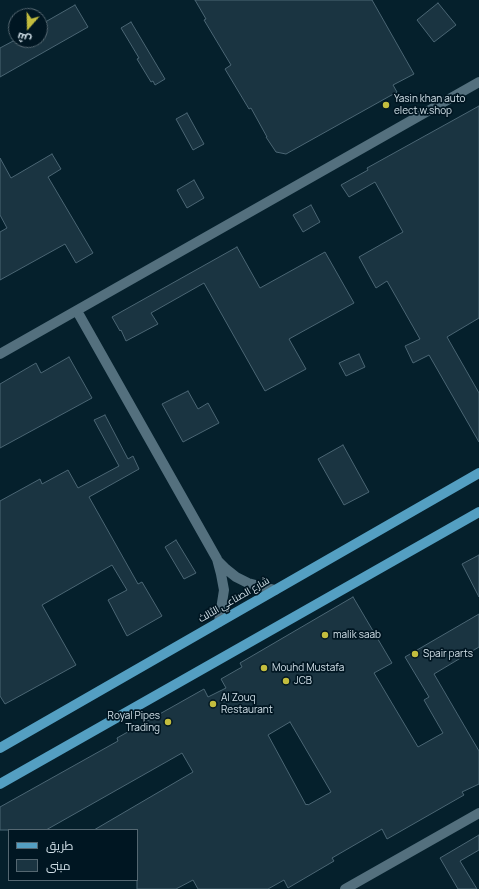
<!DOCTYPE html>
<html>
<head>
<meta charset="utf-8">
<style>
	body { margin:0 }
	#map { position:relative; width:479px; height:889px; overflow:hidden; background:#05202c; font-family:Manrope,Cairo,sans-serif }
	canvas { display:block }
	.legend { position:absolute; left:8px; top:829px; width:130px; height:52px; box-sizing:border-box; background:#001622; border:1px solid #546771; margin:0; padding:5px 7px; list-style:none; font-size:12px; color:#d1e0e8 }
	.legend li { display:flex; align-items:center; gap:8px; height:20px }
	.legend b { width:20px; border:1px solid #546771 }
	.north { position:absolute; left:8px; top:8px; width:40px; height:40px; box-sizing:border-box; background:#001622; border:1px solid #546771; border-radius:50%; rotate:200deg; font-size:11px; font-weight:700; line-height:16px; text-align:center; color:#d1e0e8 }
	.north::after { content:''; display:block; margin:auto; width:14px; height:18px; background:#c3bd3e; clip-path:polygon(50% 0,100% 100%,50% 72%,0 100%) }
</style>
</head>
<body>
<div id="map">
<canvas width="479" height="889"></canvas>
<ul class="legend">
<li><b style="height:5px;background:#549fc2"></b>طريق</li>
<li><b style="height:11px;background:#1a3441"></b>مبنى</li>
</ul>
<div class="north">ش</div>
</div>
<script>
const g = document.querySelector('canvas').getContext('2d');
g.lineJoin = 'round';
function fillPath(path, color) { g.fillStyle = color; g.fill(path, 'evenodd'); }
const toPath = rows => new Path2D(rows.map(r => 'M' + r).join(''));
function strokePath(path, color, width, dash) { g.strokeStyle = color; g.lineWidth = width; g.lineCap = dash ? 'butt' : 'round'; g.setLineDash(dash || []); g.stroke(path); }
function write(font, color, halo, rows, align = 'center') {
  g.font = font + ' Manrope,Cairo,sans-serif'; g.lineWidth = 3.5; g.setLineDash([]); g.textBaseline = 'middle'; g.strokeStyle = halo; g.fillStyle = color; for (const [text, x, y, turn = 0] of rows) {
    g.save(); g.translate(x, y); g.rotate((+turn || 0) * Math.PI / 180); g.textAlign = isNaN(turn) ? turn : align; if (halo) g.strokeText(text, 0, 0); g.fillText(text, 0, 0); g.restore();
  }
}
const building = toPath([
	[195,0,372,0,414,74,393,85,397,92,286,154,276,152,266,137,267,137,251,108,249,109,225,69,231,65,204,20,206,19,195,0],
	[438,3,456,25,434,42,417,20,438,3],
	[75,5,88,27,0,77,0,48,15,40,40,40,40,25,75,5],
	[131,22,165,79,155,85,153,81,151,82,137,59,139,58,121,28,131,22],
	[479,106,479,318,447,337,479,393,479,442,429,355,413,363,405,346,420,339,387,281,376,288,359,257,403,232,375,182,349,197,341,185,368,170,367,168,479,106],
	[187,113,204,144,193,150,176,119,187,113],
	[52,154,61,169,48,177,93,253,76,263,65,244,0,280,0,232,7,228,0,215,0,158,11,178,52,154],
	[194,180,204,198,187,208,177,190,194,180],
	[311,205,320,222,303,232,293,215,311,205],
	[237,247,260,288,325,252,354,303,289,339,306,369,265,391,204,283,151,313,158,324,126,341,121,330,120,331,112,317,237,247],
	[359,354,365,367,346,376,339,363,359,354],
	[69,357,92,398,0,448,0,384,36,363,41,373,69,357],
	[188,391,198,409,208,403,219,423,183,442,162,404,188,391],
	[105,415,128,459,133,456,139,469,89,497,138,584,142,582,162,616,127,636,108,600,127,590,112,565,42,605,76,665,5,704,0,696,0,501,40,479,42,484,68,470,78,488,119,466,94,420,105,415],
	[343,445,369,492,344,505,318,459,343,445],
	[176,540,196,573,184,579,165,547,176,540],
	[479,555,479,597,462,564,479,555],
	[353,597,392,663,374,673,418,747,443,733,424,700,429,697,405,657,479,614,479,647,434,674,479,751,479,784,462,792,464,795,387,839,382,829,332,858,334,861,288,888,284,880,268,889,198,889,193,880,176,889,137,889,137,830,94,830,193,772,182,753,46,830,0,830,0,807,118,741,117,738,204,689,208,697,226,688,221,679,242,667,240,663,353,597],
	[290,722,331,792,308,805,307,804,306,805,268,735,290,722],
	[479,835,479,850,460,861,477,889,458,889,440,858,479,835]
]);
const minor = toPath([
	[77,311,217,559,221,574,224,590,219,622],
	[0,354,479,82],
	[218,561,226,569,236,577,248,583,275,590],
	[345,889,479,813]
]);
const primary = toPath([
	[0,748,479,473],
	[0,784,479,512]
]);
const markers = [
	[386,105,4,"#c3bd3e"],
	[325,635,4,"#c3bd3e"],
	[415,654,4,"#c3bd3e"],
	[264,668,4,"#c3bd3e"],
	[286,681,4,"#c3bd3e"],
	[213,704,4,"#c3bd3e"],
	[168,722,4,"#c3bd3e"]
];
const poiNames = [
	["Yasin khan auto",394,99],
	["elect w.shop",394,111],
	["malik saab",333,635],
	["Spair parts",423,654],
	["Mouhd Mustafa",272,668],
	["JCB",294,681],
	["Al Zouq",221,698],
	["Restaurant",221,710],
	["Royal Pipes",160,716,"right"],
	["Trading",160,728,"right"]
];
const streetNames = [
	["شارع الصناعي الثالث",234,600,-30]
];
fillPath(building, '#1a3441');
strokePath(building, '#4b6674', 1);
strokePath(minor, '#54707e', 10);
strokePath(primary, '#549fc2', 10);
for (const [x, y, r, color] of markers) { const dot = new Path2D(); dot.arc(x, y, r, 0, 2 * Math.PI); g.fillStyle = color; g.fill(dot); strokePath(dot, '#001622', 1.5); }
write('10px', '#d1e0e8', '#001622', poiNames, 'left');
write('10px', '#d1e0e8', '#001622', streetNames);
</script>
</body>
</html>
